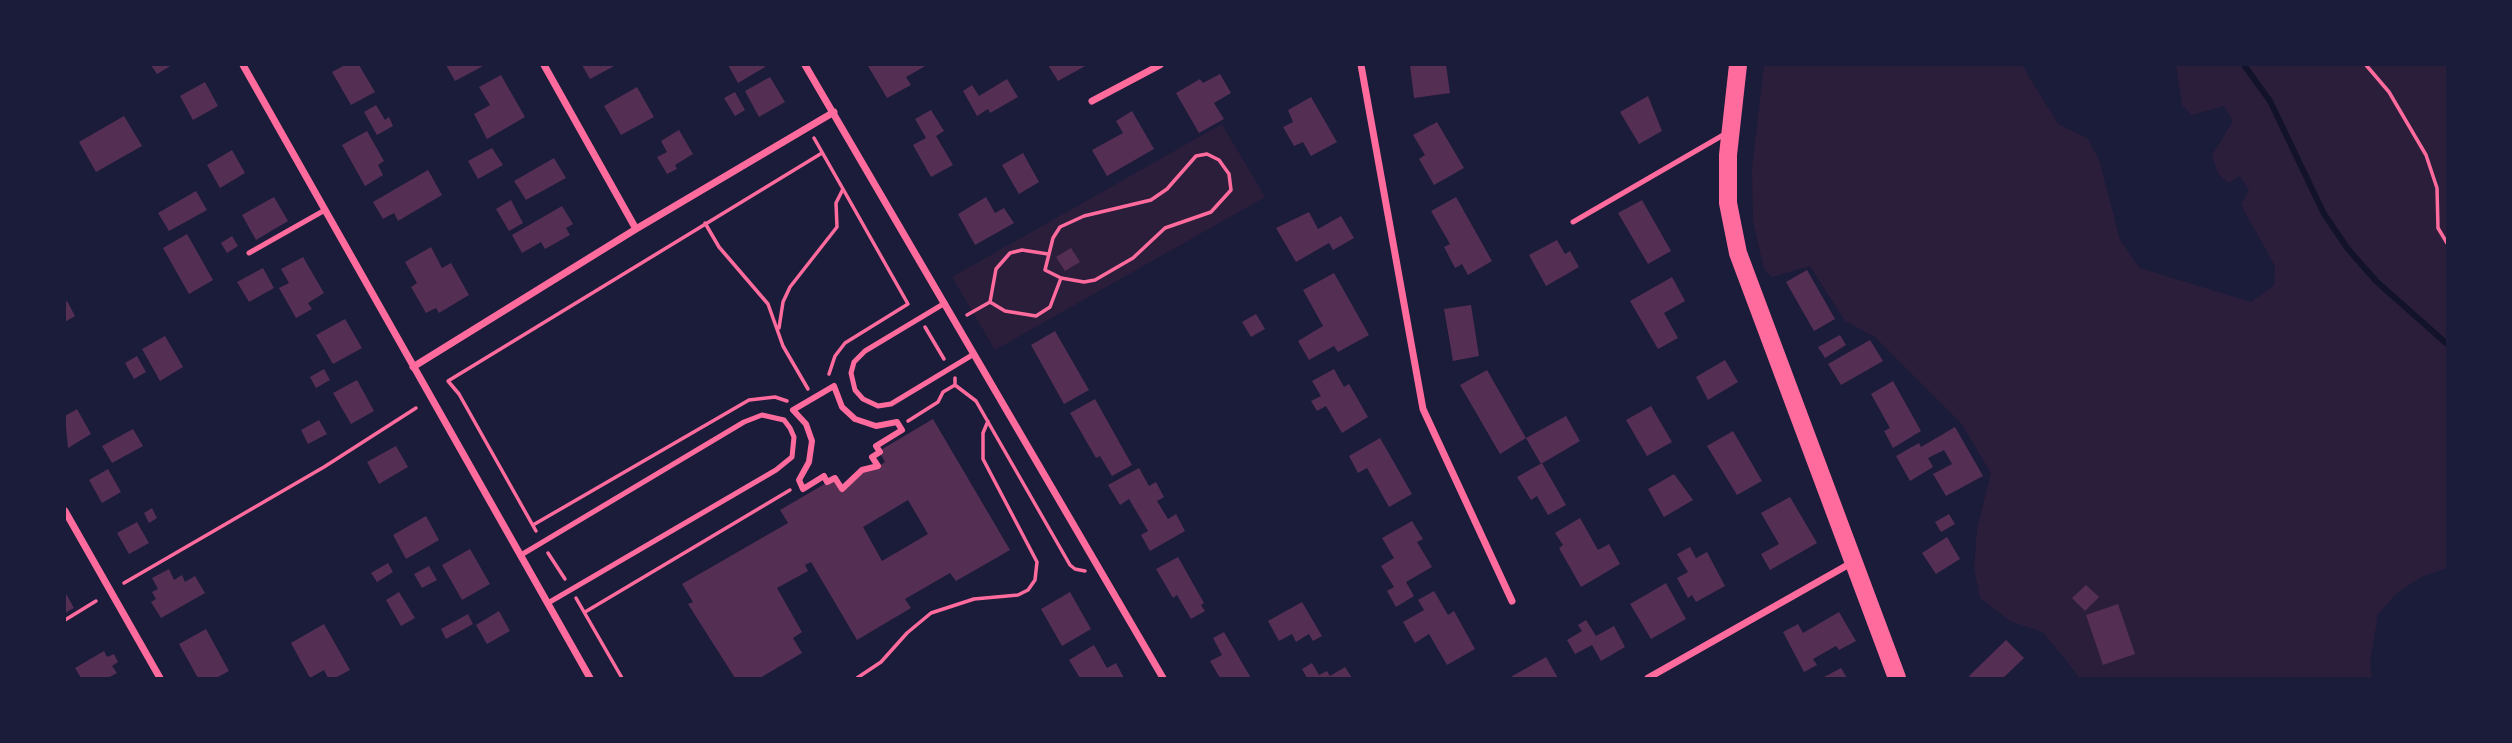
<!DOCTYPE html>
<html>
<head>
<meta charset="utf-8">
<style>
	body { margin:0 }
	#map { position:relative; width:2512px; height:743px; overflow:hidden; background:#1b1b3a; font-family:Ubuntu,sans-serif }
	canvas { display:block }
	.frame { position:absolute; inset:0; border:66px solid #1b1b3a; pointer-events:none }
</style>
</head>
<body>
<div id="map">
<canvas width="2512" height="743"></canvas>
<div class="frame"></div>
</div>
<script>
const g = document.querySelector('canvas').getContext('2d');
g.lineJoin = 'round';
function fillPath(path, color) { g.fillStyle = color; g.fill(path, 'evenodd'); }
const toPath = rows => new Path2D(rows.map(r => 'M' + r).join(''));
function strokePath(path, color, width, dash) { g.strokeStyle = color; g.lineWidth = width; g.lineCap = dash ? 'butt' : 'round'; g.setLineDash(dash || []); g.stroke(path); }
const green = toPath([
	[1764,65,2022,65,2058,124,2087,138,2099,159,2120,240,2140,268,2251,302,2274,285,2275,266,2241,205,2249,190,2240,176,2229,183,2218,174,2212,155,2233,121,2224,106,2192,115,2182,105,2176,65,2447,65,2447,568,2421,577,2396,594,2378,614,2370,663,2372,678,2080,678,2043,632,2010,621,1980,598,1974,568,1977,529,1991,473,1961,423,1875,337,1845,321,1810,266,1772,277,1764,269,1753,221,1752,169],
	[1222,124,1265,197,995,350,952,277]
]);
const stream = toPath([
	[2244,65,2270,101,2324,214,2348,249,2376,281,2447,344]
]);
const building = toPath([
	[151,65,172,65,157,74],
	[345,65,359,65,375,92,351,105,332,72],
	[446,65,485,65,455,81],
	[582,65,616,65,590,79],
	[728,65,764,65,765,67,738,83],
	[927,65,906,77,911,85,887,98,868,66],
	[1048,65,1087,65,1058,81],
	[1410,65,1446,65,1450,93,1414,98],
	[1220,74,1231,93,1214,103,1224,119,1199,133,1176,93,1200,79,1203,83],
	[501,75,525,117,487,139,474,114,490,105,479,87],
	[770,77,785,102,759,117,745,91],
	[1007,79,1018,97,990,113,988,109,977,116,963,91,972,85,979,96],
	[205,82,218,106,193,120,180,96],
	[637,87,654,117,621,135,604,106],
	[735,92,745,110,735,116,724,98],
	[1648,96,1662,131,1639,144,1620,112],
	[1311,97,1337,142,1311,156,1303,142,1294,146,1283,127,1293,122,1288,110],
	[376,105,385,120,389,117,393,126,377,135,364,112],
	[931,110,944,131,936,136,953,165,931,177,913,145,926,138,915,119],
	[1132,111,1154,149,1107,176,1092,150,1123,133,1116,121],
	[124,116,142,146,96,172,79,142],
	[1437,122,1464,168,1434,185,1419,159,1425,155,1413,135],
	[679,130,693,154,675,165,677,169,667,174,657,157,667,152,661,141],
	[367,131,384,161,378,165,383,175,365,186,342,145],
	[492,148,503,165,478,179,468,161],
	[232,150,245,173,220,188,207,165],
	[1023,153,1039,182,1019,194,1002,165],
	[554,158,566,178,526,200,514,181],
	[428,170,442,195,398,221,394,213,383,219,373,202],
	[196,191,207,210,169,231,158,213],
	[274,197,288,221,256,240,242,215],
	[986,197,995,213,1004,208,1014,223,975,245,958,214],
	[1456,197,1492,261,1468,275,1462,264,1455,268,1444,247,1450,244,1431,211],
	[511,200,523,223,509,231,496,209],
	[1642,200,1671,251,1648,264,1618,213],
	[562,206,573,224,566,228,570,235,545,249,541,242,522,253,512,235],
	[1309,212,1318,229,1341,216,1354,238,1333,250,1329,243,1296,262,1276,228],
	[187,234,213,280,189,294,163,248],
	[232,236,238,246,227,253,221,243],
	[1557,240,1565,254,1570,251,1579,267,1546,286,1529,255],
	[431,247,442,268,451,263,469,295,439,313,436,308,426,313,411,287,417,283,405,262],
	[1071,248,1080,262,1065,271,1056,257],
	[303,257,324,293,308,303,312,309,296,318,279,288,289,283,281,269],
	[263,268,274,288,249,302,237,282],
	[1807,270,1835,319,1814,331,1786,282],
	[1334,273,1369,335,1338,352,1334,346,1309,360,1298,341,1323,326,1303,290],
	[1672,277,1685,301,1664,313,1678,338,1658,349,1630,301],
	[67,301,75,316,65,322,65,303],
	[1471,305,1479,356,1453,361,1444,309],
	[1256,314,1265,329,1251,337,1242,322],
	[345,319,362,348,333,364,316,335],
	[1055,331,1089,390,1064,404,1031,345],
	[1840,335,1846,345,1825,358,1818,347],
	[165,336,183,367,160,381,142,349],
	[1870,340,1883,361,1841,385,1828,364],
	[137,356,146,372,134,379,125,363],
	[1725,360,1738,382,1708,400,1696,377],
	[324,369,330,380,316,388,310,377],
	[1334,369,1344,387,1349,384,1368,417,1342,433,1326,406,1317,411,1311,401,1321,396,1312,381],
	[1487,370,1526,438,1500,454,1460,385],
	[357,380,374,411,351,424,333,393],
	[1893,381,1921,431,1893,448,1884,431,1890,428,1871,394],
	[1095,399,1132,465,1112,476,1100,456,1096,458,1070,413],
	[1651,406,1672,442,1647,456,1626,420],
	[77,409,91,434,68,448,65,416],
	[1566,416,1580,441,1541,464,1526,438],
	[933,419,1010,550,956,581,950,573,905,599,911,608,857,640,811,562,805,565,808,571,777,588,802,632,793,638,802,653,760,678,735,678,688,604,693,602,682,584,788,523,780,510,835,478,842,489,862,470,876,468,885,462,879,451],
	[908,500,928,534,882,561,863,527],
	[319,420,327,434,308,444,301,430],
	[1955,427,1983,476,1946,496,1933,474,1952,464,1944,450,1928,458,1933,467,1910,481,1896,456,1919,443,1921,447],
	[133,429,143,446,112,463,102,446],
	[1733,431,1762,481,1737,495,1707,446],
	[1380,438,1412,494,1389,507,1367,468,1358,473,1349,456],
	[396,446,408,467,379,484,367,462],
	[1542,463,1566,505,1548,515,1537,496,1531,500,1517,477],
	[1139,468,1149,486,1156,482,1164,497,1157,501,1168,519,1176,514,1185,531,1150,551,1141,535,1148,531,1129,499,1120,505,1108,485],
	[108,469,121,492,102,503,89,480],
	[1674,474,1693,500,1664,517,1648,489],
	[1790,497,1817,543,1770,570,1761,554,1779,544,1761,513],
	[152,508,157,518,149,523,144,513],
	[1949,514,1955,524,1941,532,1935,522],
	[426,516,439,540,406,559,393,535],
	[1580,518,1598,550,1609,544,1620,564,1581,587,1559,548,1563,545,1555,533],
	[1412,521,1423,539,1417,542,1432,567,1406,582,1414,596,1396,607,1387,591,1394,587,1381,566,1394,558,1382,538],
	[137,522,149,543,129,554,117,533],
	[1947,537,1960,559,1936,574,1922,553],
	[1690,547,1696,558,1707,552,1725,586,1696,602,1692,595,1688,598,1677,578,1688,572,1677,554],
	[470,549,490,584,462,600,442,565],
	[1178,557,1204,603,1201,605,1205,611,1191,619,1177,595,1173,598,1156,569],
	[388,563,393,572,377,582,371,573],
	[429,566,437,580,422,588,414,574],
	[169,569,174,580,182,575,185,582,195,576,205,593,161,618,151,602,156,599,152,592,158,589,152,578],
	[1666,583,1686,619,1651,639,1630,604],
	[2086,585,2099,597,2085,611,2072,598],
	[1434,591,1448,615,1454,611,1475,649,1447,665,1429,634,1415,643,1403,622,1424,610,1418,600],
	[65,592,74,608,65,613],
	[399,592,415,618,401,626,386,600],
	[1070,592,1091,629,1062,646,1041,609],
	[1302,602,1322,636,1313,641,1309,634,1296,642,1292,634,1279,641,1268,621],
	[2118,604,2135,654,2103,665,2086,615],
	[499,611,510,631,487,644,476,625],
	[1839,612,1856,641,1839,650,1836,646,1813,659,1817,665,1804,672,1783,632,1798,624,1803,633],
	[468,614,473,624,446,639,441,629],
	[1586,620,1596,636,1614,626,1625,647,1601,661,1592,645,1575,654,1567,640,1582,631,1578,625],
	[324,624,350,670,335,678,328,678,324,670,310,678,291,643],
	[206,629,229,671,216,678,198,678,179,644],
	[1224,632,1251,678,1220,678,1210,661,1222,655,1213,638],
	[2006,640,2024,658,2003,678,1971,678,1969,676],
	[1094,645,1107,668,1116,663,1124,678,1080,678,1069,660],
	[104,651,107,657,114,654,118,662,112,666,117,673,108,678,81,678,75,668],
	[1546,657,1558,678,1509,678],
	[1312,663,1319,675,1327,671,1330,676,1345,667,1352,678,1307,678,1302,669],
	[1841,668,1847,678,1822,678]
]);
const path = toPath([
	[2366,65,2389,92,2426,155,2437,188,2438,228,2447,243],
	[705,223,719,247,768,304,783,346,808,389],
	[990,302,996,269,1010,253,1022,250,1048,254],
	[967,315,990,302,1005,311,1036,316,1050,307,1061,278,1084,282,1095,280,1133,258,1165,228,1211,212,1231,190,1229,174,1219,160,1207,154,1196,156,1167,189,1151,200,1084,216,1060,227,1053,238,1045,270,1061,278],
	[925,327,944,359],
	[779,328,783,302,790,287,837,227,836,203,843,189,814,138],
	[829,374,835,356,845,343,908,304,843,189],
	[955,378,955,385,976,401,1070,565,1075,569,1085,571],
	[908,421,938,402,943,392,955,385],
	[533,525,749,400,775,397,787,401],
	[536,531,459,394,448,381,822,153],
	[548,553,565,579],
	[124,583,324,467,416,408],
	[576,598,622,678],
	[585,612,790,490],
	[65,620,96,601],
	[857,678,881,662,907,633,931,613,974,599,1018,595,1028,590,1035,580,1037,562,983,459,983,433,988,421]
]);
const service = toPath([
	[1573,222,1725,134],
	[249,253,325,210],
	[945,303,865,351,854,362,851,373,855,390,863,399,878,406,891,404,974,354],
	[521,555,744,422,762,415,784,420,790,428,794,437,792,457,776,470,548,603]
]);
const pedestrian = toPath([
	[834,386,842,407,855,419,876,426,897,422,902,430,876,446,880,452,872,457,878,466,862,470,842,489,835,478,827,482,824,476,803,489,799,480,809,462,812,441,806,424,793,410,834,386]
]);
const minor = toPath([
	[243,65,590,678],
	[544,65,636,229],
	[805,65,1163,678],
	[1361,65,1423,409,1512,601],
	[1092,101,1160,65],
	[413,367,636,229,834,112],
	[65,511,160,678],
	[1648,678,1853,562]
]);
const primary = toPath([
	[1738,65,1728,155,1728,203,1738,253,1897,678]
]);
fillPath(green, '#2a1e3b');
strokePath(stream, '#12122b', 6);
fillPath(building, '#542f53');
strokePath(path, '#ff6b9d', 3.5);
strokePath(service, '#ff6b9d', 5);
strokePath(pedestrian, '#ff6b9d', 6);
strokePath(minor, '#ff6b9d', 7);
strokePath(primary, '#ff6b9d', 18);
</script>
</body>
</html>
